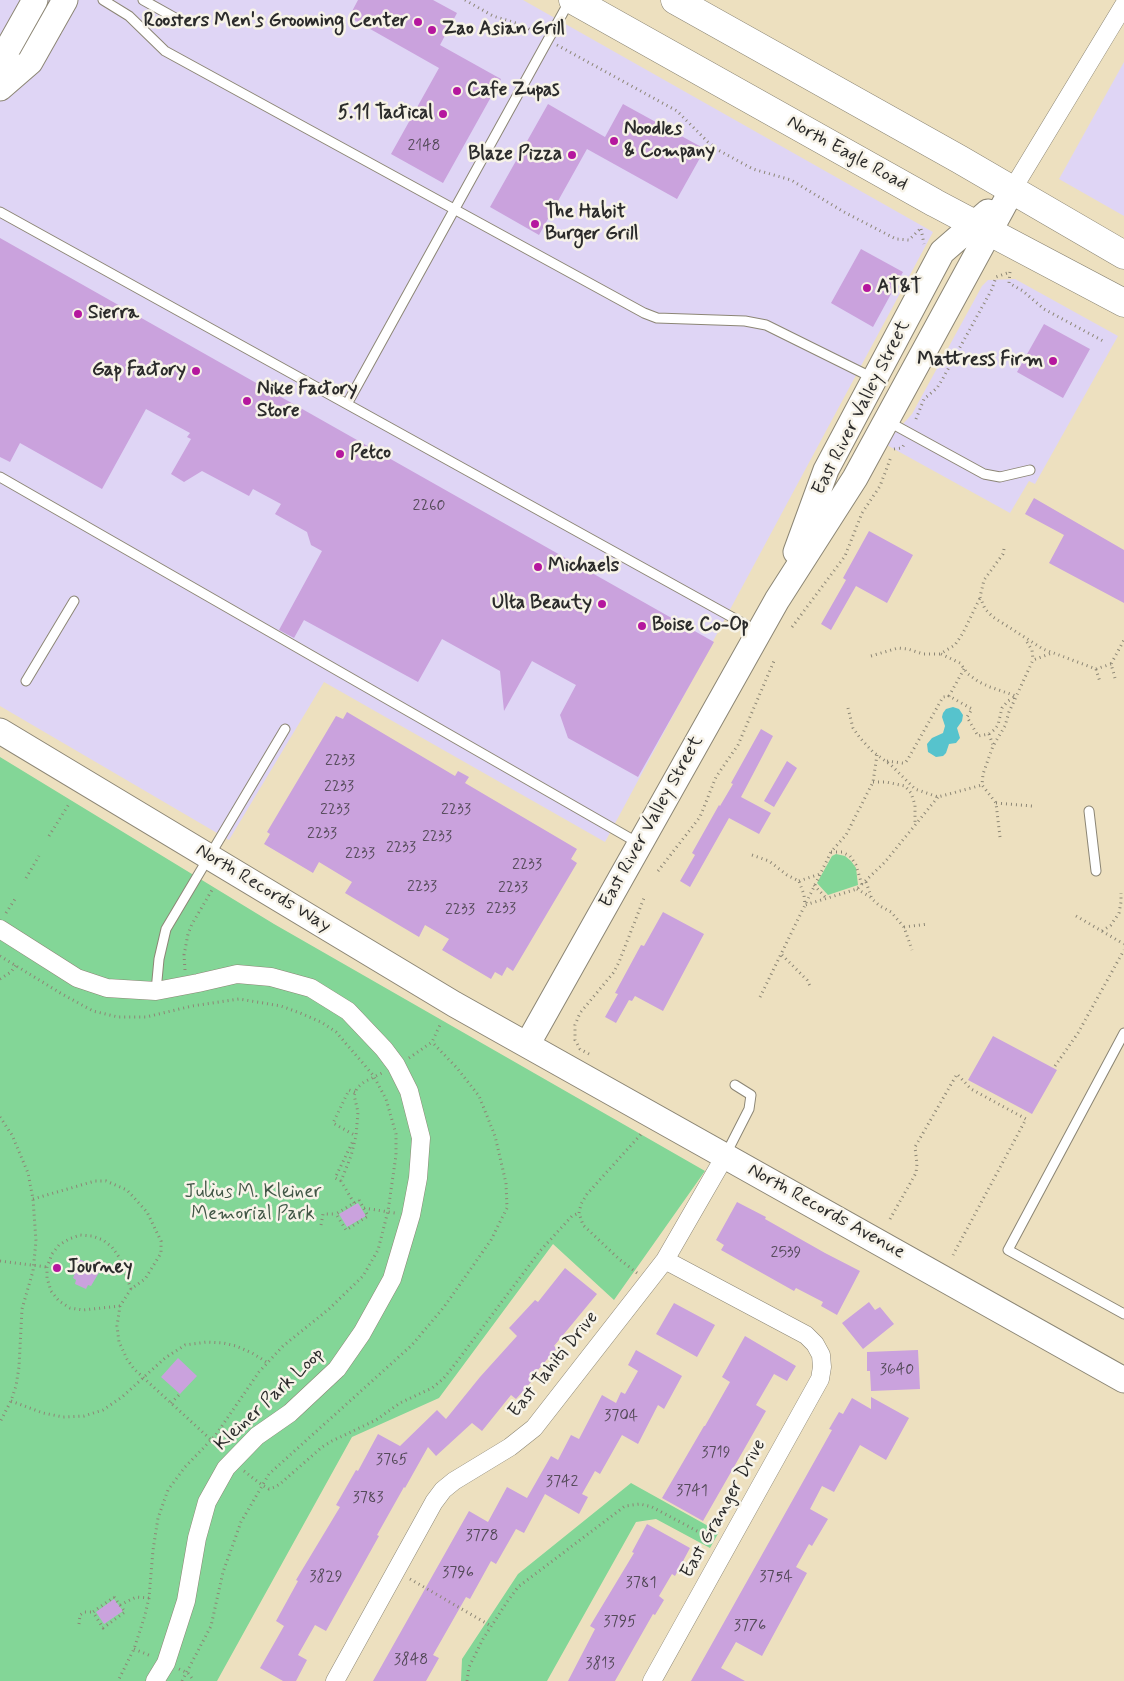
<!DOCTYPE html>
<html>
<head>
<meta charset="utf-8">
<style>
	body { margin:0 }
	canvas { display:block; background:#ede0bf }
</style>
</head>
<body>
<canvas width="1124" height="1681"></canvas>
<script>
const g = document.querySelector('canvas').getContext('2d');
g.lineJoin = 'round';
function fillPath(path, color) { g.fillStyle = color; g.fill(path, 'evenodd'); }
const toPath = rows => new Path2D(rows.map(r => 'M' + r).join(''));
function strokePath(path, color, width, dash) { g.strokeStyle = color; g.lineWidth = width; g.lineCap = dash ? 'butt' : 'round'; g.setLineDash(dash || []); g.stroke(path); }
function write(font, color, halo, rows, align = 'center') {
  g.font = font + ' Mynerve,sans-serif'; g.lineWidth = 5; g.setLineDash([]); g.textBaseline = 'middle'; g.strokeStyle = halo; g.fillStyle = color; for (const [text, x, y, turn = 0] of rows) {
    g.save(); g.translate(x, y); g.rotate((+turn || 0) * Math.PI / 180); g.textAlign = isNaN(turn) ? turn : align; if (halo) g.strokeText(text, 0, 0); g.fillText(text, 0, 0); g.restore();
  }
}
const built = toPath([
	[0,0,523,0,933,232,605,842,324,682,229,840,0,706],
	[1124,62,1124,216,1059,179],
	[1015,279,1118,336,1035,484,1029,481,1010,513,885,444,912,414,982,286,988,280]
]);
const green = toPath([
	[0,757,274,924,705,1171,614,1300,553,1244,439,1398,352,1437,217,1681,0,1681],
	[836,854,845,856,851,861,856,868,858,885,828,895,817,883,832,856],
	[631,1483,719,1532,710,1548,656,1519,636,1522,547,1681,461,1681,462,1659,518,1574]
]);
const water = toPath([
	[953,707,959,709,963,715,962,721,957,728,960,738,956,743,949,744,946,753,943,756,936,757,928,752,927,744,932,738,943,733,945,726,942,717,943,713,946,709]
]);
const building = toPath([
	[358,0,433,0,457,13,440,45,501,79,443,183,391,154,439,68,349,17],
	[548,104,605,137,623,104,705,149,677,199,587,149,539,235,490,207],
	[0,238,714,642,638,777,568,738,560,715,576,685,532,661,504,711,500,671,442,639,418,682,304,620,294,638,279,630,322,551,311,545,307,532,275,514,281,504,253,489,249,496,202,471,184,482,171,474,191,439,187,437,190,433,146,409,102,489,20,443,10,462,0,457],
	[861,249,903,272,873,327,831,303],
	[1044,324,1090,349,1063,398,1017,372],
	[1034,498,1124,550,1124,603,1049,563,1064,535,1025,514],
	[869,531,913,555,887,603,856,586,831,630,821,624,846,580,843,578],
	[347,712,455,776,458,771,469,777,465,783,577,849,571,859,577,863,513,971,507,967,502,976,495,972,491,979,442,950,449,939,425,925,419,937,345,893,352,882,319,862,313,873,264,844,270,834,267,832,336,716,343,719],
	[761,729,773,736,741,797,771,813,759,834,729,818,690,887,680,881,695,855,692,853,719,805,720,806,733,784,731,783],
	[787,761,797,768,774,807,764,801],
	[663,912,704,934,663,1011,635,996,632,1001,629,1000,616,1023,605,1017,618,994,615,993,641,945,644,946],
	[993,1036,1057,1070,1032,1114,968,1080],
	[737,1202,766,1217,765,1219,825,1253,860,1271,837,1315,821,1306,823,1302,796,1288,794,1291,721,1250,724,1245,716,1240],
	[358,1203,366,1216,347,1227,339,1214],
	[77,1258,101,1269,91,1286,88,1285,86,1289,75,1284,76,1280,73,1278,75,1273,72,1272],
	[565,1268,597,1294,554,1346,557,1348,530,1379,532,1381,516,1399,511,1395,482,1431,472,1423,436,1456,428,1447,405,1488,404,1487,377,1535,379,1536,326,1631,315,1625,298,1655,307,1660,296,1681,283,1681,260,1668,284,1626,276,1621,298,1581,296,1580,340,1507,336,1505,356,1470,358,1471,378,1434,400,1446,437,1410,446,1419,480,1377,517,1336,509,1328,535,1300,538,1302],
	[869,1302,875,1310,880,1307,894,1324,863,1349,842,1323],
	[674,1303,715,1325,697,1357,656,1334],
	[745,1336,796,1366,787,1381,774,1374,756,1405,766,1411,703,1521,662,1498,704,1426,705,1426,730,1382,722,1377],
	[636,1350,682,1376,664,1409,658,1405,638,1444,622,1435,600,1474,595,1471,582,1494,588,1497,579,1514,545,1494,524,1533,516,1529,496,1564,491,1561,470,1599,466,1597,433,1655,439,1658,426,1681,373,1681,469,1511,488,1522,507,1487,527,1498,551,1456,558,1460,571,1435,579,1439,602,1395,616,1403,621,1392,625,1394,638,1371,628,1365],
	[918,1350,920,1389,871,1391,870,1371,867,1371,867,1352],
	[178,1358,197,1376,180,1394,161,1377],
	[871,1397,909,1418,886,1460,860,1445,834,1492,822,1486,810,1509,828,1519,812,1546,809,1544,796,1567,807,1573,762,1656,736,1642,721,1668,745,1681,691,1681,832,1430,829,1429,839,1412,843,1414,852,1398,871,1409],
	[647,1524,690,1548,675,1576,672,1574,659,1596,664,1600,655,1615,653,1614,615,1681,568,1681,595,1629,590,1626,634,1553,632,1552],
	[114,1599,123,1611,104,1624,96,1612]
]);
const path = toPath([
	[465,0,493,16,519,24,539,34],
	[557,45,677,111,708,142,718,150,753,169,791,180,844,212,896,239,909,240,922,227],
	[921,229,924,244],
	[1010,272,1009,283,1023,291,1044,309,1103,341],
	[916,419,924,399,937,388,942,380,992,289,996,277,1010,272],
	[894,449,902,448,905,443],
	[1004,549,1003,554,984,580,980,597,985,609,993,617,1043,649,1096,669,1111,664],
	[792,627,845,556,862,513,880,486,891,457],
	[1027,642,1032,650,1033,660],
	[941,654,960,663,968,674,979,682,990,687,1016,696],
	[871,656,898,648,908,649,923,654,940,654,955,645,963,633,980,598],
	[964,669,949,696,972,709,967,717,978,736,989,734,994,730,998,725,1002,708,1008,701,1016,696],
	[1096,669,1100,682],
	[1115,678,1111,664,1124,640],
	[848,708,853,728,860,738,873,752,891,765,915,789,938,797,982,785],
	[989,734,993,745],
	[887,761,902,763,905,763,908,759,943,697,949,696],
	[873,782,886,782,905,786,911,793,915,805,915,822],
	[996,803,1032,806],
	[49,836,69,804],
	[1000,837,996,803,982,785,983,774,993,746,1005,726,1009,712,1033,660,1052,653],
	[831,852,842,852,850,856,856,865,862,885],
	[752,855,769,861,787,875,799,881,804,895,805,905,857,889,885,862,938,797],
	[658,871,700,817,716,777,738,745,774,661],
	[26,878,39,856],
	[799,881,820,874],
	[866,882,872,899,880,906,891,912,904,927,912,950],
	[814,885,826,898],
	[857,889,872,898],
	[6,913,15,899],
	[1076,916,1124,944],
	[904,927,928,924],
	[1102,931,1111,925,1119,913,1121,902,1121,893],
	[782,955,807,980,810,986],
	[0,956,62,994,93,1011,118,1017,146,1017,192,1006,239,999,281,1006,300,1013,321,1022,336,1032,373,1075,386,1099,396,1134,396,1155,388,1211,378,1250,363,1276,329,1309,283,1346,259,1372,215,1436,185,1467,168,1490,158,1518,153,1550,149,1598,145,1615,134,1649,118,1681],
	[185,970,184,955,188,934,192,924,212,890],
	[0,979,11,972,16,965],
	[760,997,831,852,846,835,873,782,877,755],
	[589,1054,580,1049,575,1040,575,1025,580,1013,614,972,619,962,644,898],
	[409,1058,432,1042,440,1025],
	[1055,1066,1078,1033,1124,950],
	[355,1092,349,1090,333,1123,356,1136],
	[0,1117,12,1135,28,1173,33,1199,36,1241,33,1271,22,1309,19,1367,16,1386,11,1401,0,1422],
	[341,1181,335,1178,353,1141],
	[33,1199,95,1181,106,1181,127,1190,147,1212,161,1241,161,1253,145,1279,131,1289,120,1306,117,1326,119,1342,127,1359,134,1369,221,1449],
	[359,1200,368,1216,346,1230,336,1214,359,1200],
	[354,1203,341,1181,351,1156,356,1136,358,1112,354,1095,357,1088,364,1082,382,1073],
	[364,1208,395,1213],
	[890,1219,916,1173,917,1164,915,1147,957,1074,971,1089,1026,1119,953,1255],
	[321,1225,323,1214,336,1214],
	[0,1261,47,1267],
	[637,1273,619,1259,583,1225,579,1213,581,1204,587,1194,643,1132],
	[120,1306,83,1310,70,1308,59,1301,51,1291,47,1278,47,1267,52,1254,59,1245,69,1239,80,1235,92,1236,103,1240,112,1247,119,1257,131,1289],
	[11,1401,43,1413,63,1417,84,1416,103,1410,122,1397,165,1358,185,1345,207,1342,223,1343,236,1346,252,1353,268,1363],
	[171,1403,181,1393],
	[244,1471,262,1485,269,1489,275,1487,280,1484,322,1447,332,1441,376,1420,400,1403,432,1388,443,1379,452,1368,540,1251,572,1216,579,1213],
	[410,1579,491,1626],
	[114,1597,125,1612,103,1628,93,1612,114,1597],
	[120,1605,136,1597,149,1598],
	[79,1624,80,1615,84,1612,93,1612],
	[134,1649,151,1656],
	[179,1669,188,1673,194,1681],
	[182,1681,211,1626,223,1572,241,1522,269,1474,412,1345,444,1307,491,1240,507,1208,506,1183,495,1136,479,1096,457,1068,432,1042],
	[467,1681,469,1667,483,1639,507,1602,518,1587,625,1506,640,1504,652,1507,712,1539]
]);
const lane = toPath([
	[103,0,129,16,165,51,644,313,657,318,745,321,766,325,873,378],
	[143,0,177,19],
	[0,212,757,631],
	[347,404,570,0],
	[889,422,984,474,1000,477,1030,470],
	[0,477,640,844],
	[26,681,74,601],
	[1089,811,1096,871],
	[156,991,159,959,166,929,285,729],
	[1124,1033,1008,1250,1124,1314],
	[725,1156,749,1109,751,1095,735,1085]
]);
const street = toPath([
	[1012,190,1124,5],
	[0,929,77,978,107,988,156,991,198,983,237,974,271,977,311,988,348,1011,384,1049,396,1065,409,1091,421,1138,418,1178,411,1215,392,1279,362,1333,337,1369,290,1413,257,1436,226,1468,207,1502,197,1538,186,1601,166,1663,155,1681],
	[335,1681,434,1502,443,1490,454,1481,510,1447,534,1428,665,1260,725,1156],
	[652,1681,820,1379,822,1367,821,1355,815,1344,806,1335,665,1260]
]);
const secondary = toPath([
	[0,69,8,48,35,0],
	[0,88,30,62,65,0],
	[796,552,826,470,942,252,988,212],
	[0,731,454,1004,1124,1380],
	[527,1045,777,600,855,478,1012,190]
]);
const highway = toPath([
	[573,0,935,203,1124,303],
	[675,0,959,159,1124,255]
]);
const markers = [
	[418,22,5,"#b5179e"],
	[432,30,5,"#b5179e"],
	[457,91,5,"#b5179e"],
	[443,114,5,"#b5179e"],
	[614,141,5,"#b5179e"],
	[572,155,5,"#b5179e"],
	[535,224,5,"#b5179e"],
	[867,288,5,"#b5179e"],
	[78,314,5,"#b5179e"],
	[1053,361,5,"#b5179e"],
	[196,371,5,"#b5179e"],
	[247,401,5,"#b5179e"],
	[340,454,5,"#b5179e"],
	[538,567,5,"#b5179e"],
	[602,604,5,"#b5179e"],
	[642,626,5,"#b5179e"],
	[57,1268,5,"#b5179e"]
];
const numberNames = [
	["2148",424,147],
	["2260",429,507],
	["2233",340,762],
	["2233",339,788],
	["2233",335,811],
	["2233",456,811],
	["2233",322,835],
	["2233",437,838],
	["2233",401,849],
	["2233",360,855],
	["2233",527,866],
	["2233",422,888],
	["2233",513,889],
	["2233",501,910],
	["2233",460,911],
	["2539",786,1254],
	["3640",897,1371],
	["3704",621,1417],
	["3719",716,1454],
	["3765",392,1461],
	["3742",562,1483],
	["3741",692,1492],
	["3783",368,1499],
	["3778",482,1537],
	["3796",458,1574],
	["3829",326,1578],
	["3754",776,1578],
	["3781",641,1584],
	["3795",620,1623],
	["3776",750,1627],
	["3848",411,1661],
	["3813",600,1665]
];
const poiNames = [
	["Roosters Men's Grooming Center",408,22,"right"],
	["Zao Asian Grill",442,30],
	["Cafe Zupas",467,91],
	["5.11 Tactical",433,114,"right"],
	["Noodles",624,130],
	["& Company",624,152],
	["Blaze Pizza",562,155,"right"],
	["The Habit",545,213],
	["Burger Grill",545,235],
	["AT&T",877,288],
	["Sierra",88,314],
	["Mattress Firm",1043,361,"right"],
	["Gap Factory",186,371,"right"],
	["Nike Factory",257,390],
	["Store",257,412],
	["Petco",350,454],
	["Michaels",548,567],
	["Ulta Beauty",592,604,"right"],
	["Boise Co-Op",652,626],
	["Journey",67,1268]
];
const streetNames = [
	["North Eagle Road",847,154,29],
	["East River Valley Street",862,408,-63],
	["East River Valley Street",652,822,-61],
	["North Records Way",263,889,31],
	["North Records Avenue",826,1212,29],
	["East Tahiti Drive",554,1365,-51],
	["Kleiner Park Loop",270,1400,-43],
	["East Granger Drive",724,1509,-61]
];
const parkNames = [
	["Julius M. Kleiner",253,1193],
	["Memorial Park",253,1215]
];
fillPath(built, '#dfd5f5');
fillPath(green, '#83d697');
fillPath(water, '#56c3cd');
fillPath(building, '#caa2dd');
strokePath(lane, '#8c8675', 11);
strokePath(street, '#8c8675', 19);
strokePath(secondary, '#8c8675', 27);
strokePath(highway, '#8c8675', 29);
strokePath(path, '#8c8675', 3, [1, 4]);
strokePath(lane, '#fff', 9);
strokePath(street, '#fff', 18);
strokePath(secondary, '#fff', 25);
strokePath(highway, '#fff', 28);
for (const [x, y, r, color] of markers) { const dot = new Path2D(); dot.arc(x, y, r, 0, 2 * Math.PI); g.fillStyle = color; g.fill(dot); strokePath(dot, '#f7f3e8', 2); }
write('16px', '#534958', null, numberNames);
write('bold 19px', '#2b2b2b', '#f7f3e8', poiNames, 'left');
write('19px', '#2b2b2b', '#f7f3e8', streetNames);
write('19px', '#415646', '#f7f3e8', parkNames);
</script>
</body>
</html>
